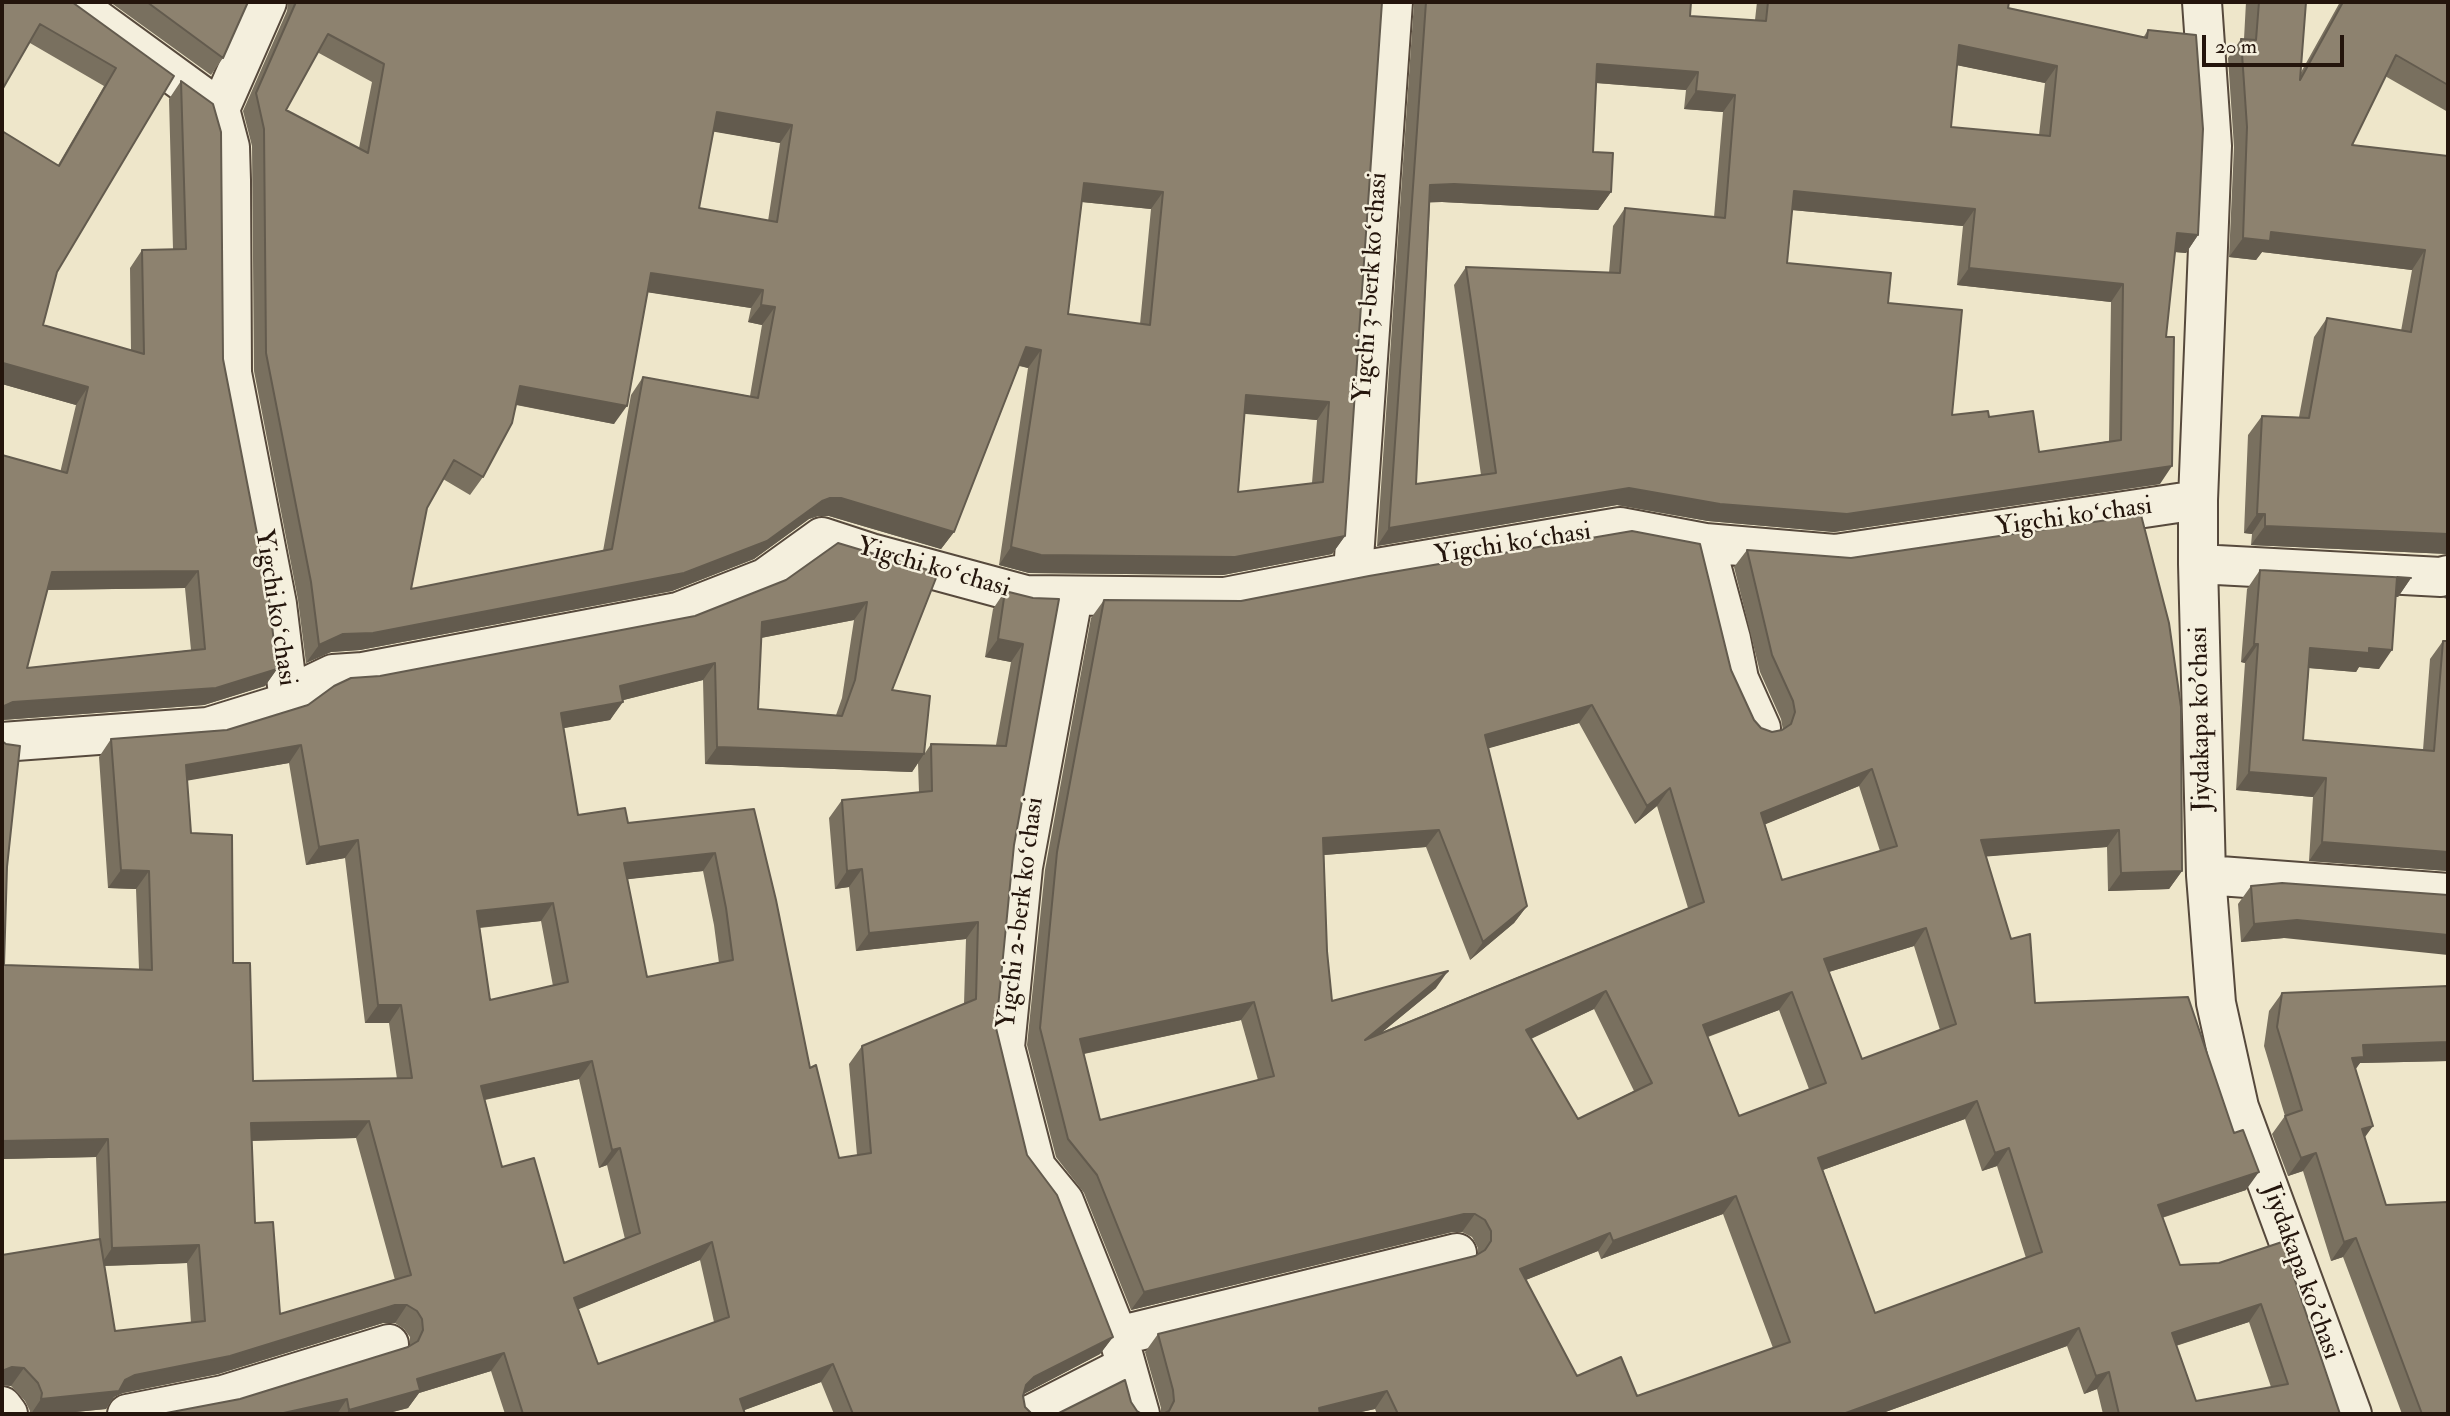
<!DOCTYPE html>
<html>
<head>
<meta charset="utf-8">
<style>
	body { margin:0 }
	#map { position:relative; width:2450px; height:1416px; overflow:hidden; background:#eee6ca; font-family:"IM FELL Double Pica",serif }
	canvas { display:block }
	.frame { position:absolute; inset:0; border:4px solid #24150c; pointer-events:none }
	.scale { position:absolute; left:2202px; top:35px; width:142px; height:32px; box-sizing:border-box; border:4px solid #24150c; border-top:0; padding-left:9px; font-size:21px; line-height:24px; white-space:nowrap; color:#24150c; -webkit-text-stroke:5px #f4efdd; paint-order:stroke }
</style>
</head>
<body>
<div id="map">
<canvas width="2450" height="1416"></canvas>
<div class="frame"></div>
<div class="scale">20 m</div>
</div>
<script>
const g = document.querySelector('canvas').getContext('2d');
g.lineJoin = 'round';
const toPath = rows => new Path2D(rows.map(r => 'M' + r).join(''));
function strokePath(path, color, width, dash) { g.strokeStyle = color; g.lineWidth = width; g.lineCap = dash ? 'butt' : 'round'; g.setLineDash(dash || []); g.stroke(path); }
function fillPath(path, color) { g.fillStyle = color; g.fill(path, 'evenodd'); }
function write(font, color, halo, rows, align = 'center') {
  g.font = font + ' "IM FELL Double Pica",serif'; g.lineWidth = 5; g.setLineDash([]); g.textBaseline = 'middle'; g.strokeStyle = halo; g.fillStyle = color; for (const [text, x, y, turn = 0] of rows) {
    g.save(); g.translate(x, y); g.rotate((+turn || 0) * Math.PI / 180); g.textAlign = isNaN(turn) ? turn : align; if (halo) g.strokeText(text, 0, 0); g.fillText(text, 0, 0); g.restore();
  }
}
const minor = toPath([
	[73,2,220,109],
	[2202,2,2212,146,2198,500,2198,564,2206,875,2216,1003,2239,1107,2352,1414],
	[220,109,230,147,231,180,232,373,277,604,289,702,310,685,333,674,363,672,678,612,765,578,822,537,871,553,1026,595,1225,597,1353,572,1620,527,1705,543,1835,554,2198,500],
	[220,109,267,2],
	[1705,543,1731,639,1739,679,1761,728],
	[2198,564,2441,577,2448,575],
	[1353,572,1393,2],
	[1073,597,1023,867,1005,1047,1036,1167,1064,1201,1118,1336,1140,1414],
	[2,742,208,727,289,702],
	[2206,875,2448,893],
	[1118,1336,1457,1253],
	[2,1406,8,1414],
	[127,1414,223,1395,389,1344],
	[1032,1414,1126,1366]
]);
const wall = toPath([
	[2,2,174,76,57,272,43,325,131,351,130,268,142,250,173,249,169,99,181,81,223,359,277,669,265,686,204,705,2,720,76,405,2,384,2,131,58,165,104,86,30,43],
	[185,588,191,650,27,668,47,590],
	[110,2,248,2,223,58,211,75],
	[288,2,1382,2,1345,536,1332,554,1223,575,1029,573,999,565,1028,368,1019,366,954,532,941,549,829,516,818,516,809,519,754,559,672,591,360,650,331,652,306,663,298,600,254,371,252,146,243,111,287,11],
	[317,52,372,82,359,148,286,110],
	[713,131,780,143,768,221,699,208],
	[1082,202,1151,209,1140,324,1068,314],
	[648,292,751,308,748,322,762,325,750,396,643,377,631,395,603,551,411,589,427,508,443,479,470,495,483,477,516,405,614,424],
	[1245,413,1317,420,1312,483,1238,492],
	[1414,2,1691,2,1690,16,1755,20,1757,2,2009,2,2008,8,2143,38,2148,30,2198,235,2186,253,2175,252,2166,337,2160,484,1834,532,1708,521,1617,505,1377,546],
	[1957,65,2045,83,2039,135,1951,127],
	[1596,83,1686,90,1684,109,1723,112,1714,217,1625,208,1613,226,1609,273,1466,267,1454,285,1481,475,1416,484,1430,202,1442,202,1598,210,1611,192,1593,152],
	[1792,210,1963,226,1957,285,2111,302,2109,441,2039,452,1989,417,1952,415,1888,303,1787,263],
	[2246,2,2306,2,2300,74,2340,2,2448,2,2448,112,2385,76,2352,145,2448,156,2448,554,2251,545,2252,534,2244,533,2248,435,2262,416,2299,417,2314,337,2327,318,2401,331,2412,270,2262,252,2256,260,2229,257,2234,147,2228,58,2241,39,2244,39],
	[1747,550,2182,871,2169,889,2108,891,2107,847,1986,856,2011,939,2035,1003,2246,1190,2162,1218,2180,1265,2219,1263,2282,1242,2340,1414,2103,1414,2097,1389,2084,1394,2067,1346,1880,1414,1377,1414,1375,1409,1352,1414,1161,1414,1161,1408,1145,1352,1158,1334,1475,1256,1478,1254,1478,1248,1472,1237,1462,1232,1452,1232,1131,1310,1084,1193,1056,1157,1027,1045,1045,870,1091,618,1104,600,1731,670,1754,720,1761,728,1772,732,1783,730,1781,719,1760,672,1734,567],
	[1579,723,1635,824,1657,806,1688,908,1382,1032,1436,988,1332,1001,1327,951,1324,855,1426,847,1470,960,1514,923,1527,906,1488,748],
	[1859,786,1880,851,1782,880,1765,824],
	[1914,946,1940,1030,1862,1059,1829,972],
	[1594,1009,1634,1091,1578,1119,1531,1039],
	[1779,1010,1809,1089,1739,1116,1708,1037],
	[1241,1020,1258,1080,1100,1120,1084,1054],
	[1965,1119,1982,1171,1997,1166,2026,1258,1875,1313,1823,1170],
	[1723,1214,1773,1348,1637,1396,1577,1376,1526,1280,1598,1251,1601,1259],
	[2249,1322,2271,1387,2196,1401,2176,1346],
	[2260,570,2411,578,2398,597,2396,597,2379,669,2359,667,2356,672,2309,668,2303,740,2423,750,2430,659,2443,641,2448,871,2309,861,2313,797,2236,790,2245,663,2241,662,2247,589],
	[938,573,892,690,925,753,931,744,996,745,1011,662,985,657,993,609,1005,591,1033,598,1014,845,996,1028,1027,1155,1113,1337,1100,1354,1023,1394,1025,1407,1032,1414,834,1414,821,1382,744,1410,745,1414,505,1414,491,1371,419,1393,408,1408,385,1414,161,1414,240,1399,408,1347,410,1346,410,1337,404,1329,395,1323,383,1323,218,1374,123,1393,114,1397,106,1409,55,1414,29,1414,30,1411,25,1401,11,1386,2,1385,2,1255,99,1239,96,1157,2,1159,2,741,7,867,4,965,139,969,136,889,108,888,99,757,111,739,227,730,308,705,380,676],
	[854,620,842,698,836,715,758,709,761,638],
	[703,680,705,764,912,772,918,763,919,792,842,800,829,818,835,889,849,887,856,951,966,939,964,1004,862,1046,849,1064,857,1155,839,1158,810,1068,754,809,628,823,578,815,563,728,610,720,623,700],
	[289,763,306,865,345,858,365,1023,389,1023,397,1079,253,1081,233,963,191,833,187,780],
	[703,871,714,925,719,963,647,977,627,879],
	[541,921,553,986,490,1000,480,928],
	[579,1079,599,1168,607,1165,625,1239,564,1263,502,1167,485,1100],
	[356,1138,395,1280,280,1314,255,1223,252,1141],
	[700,1260,714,1322,598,1364,578,1309],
	[187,1263,191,1323,115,1331,104,1266],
	[2251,886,2284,938,2241,942,2238,904],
	[2448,986,2448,1061,2360,1063,2355,1069,2365,1138,2448,1414,2402,1414,2343,1257,2331,1261,2303,1171,2288,1176,2272,1134,2285,1116,2264,1046,2269,1011,2282,993]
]);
const shadedWall = toPath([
	[1959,45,2057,66,2045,83,1946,63],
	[1597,64,1698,72,1686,90,1584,82],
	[1696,91,1735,95,1723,112,1684,109],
	[717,112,792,125,780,143,704,130],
	[1084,183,1163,192,1151,209,1072,201],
	[1454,184,1611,192,1598,210,1442,202,1418,203,1430,185],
	[1794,191,1975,209,1963,226,1781,209],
	[2271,232,2425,250,2412,270,2262,252,2256,260,2229,257,2243,238],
	[2177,233,2198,235,2186,253,2164,251],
	[1969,268,2123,284,2111,302,1957,285],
	[651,273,763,290,751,308,639,291],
	[761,305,775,307,762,325,748,322],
	[1026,347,1041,350,1028,368,1014,364],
	[3,363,88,387,76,405,2,384],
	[520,386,627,406,614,424,508,403],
	[1246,395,1329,402,1317,420,1234,413],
	[2172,466,2160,484,1834,532,1708,521,1617,505,1377,546,1389,528,1629,488],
	[830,498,841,498,954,532,941,549,829,516,818,516,809,519,754,559,672,591,360,650,331,652,306,663,319,645,343,634,822,501],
	[2257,514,2265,514,2252,534,2244,533],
	[2265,526,2448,534,2448,554,2251,545],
	[1345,536,1332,554,1223,575,1029,573,999,565,1011,547],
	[198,571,185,588,40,590,52,572],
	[2397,577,2411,578,2398,597,2384,596],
	[2448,592,2448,599,2444,598],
	[867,602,854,620,750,640,762,622],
	[998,639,1023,644,1011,662,985,657],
	[2254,644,2258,644,2245,663,2241,662],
	[2310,648,2369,648,2392,650,2379,669,2359,667,2356,672,2297,667],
	[715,663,703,680,608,704,620,686],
	[277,669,265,686,204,705,2,720,2,707,13,702],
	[623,702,610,720,548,731,561,713],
	[1592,705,1579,723,1472,753,1485,735],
	[301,745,289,763,174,783,186,765],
	[717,747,924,754,912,772,705,764],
	[1872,769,1859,786,1749,831,1761,813],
	[2249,772,2326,778,2313,797,2236,790],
	[1670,788,1657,806,1635,824,1647,806],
	[1439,830,1426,847,1311,856,1323,838],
	[2119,830,2107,847,1968,858,1981,840],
	[358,840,345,858,306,865,319,847],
	[2322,842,2448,852,2448,871,2309,861],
	[715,853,703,871,612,881,624,863],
	[862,869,849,887,835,889,847,871],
	[121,870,149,871,136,889,108,888],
	[2182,871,2169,889,2108,891,2121,873],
	[553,903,541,921,465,929,477,911],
	[1527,906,1514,923,1470,960,1483,942],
	[2297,920,2448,935,2448,955,2284,938,2241,942,2254,924],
	[978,922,966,939,856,951,869,933],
	[1926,928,1914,946,1812,977,1824,959],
	[1448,971,1436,988,1352,1057,1365,1040],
	[1606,991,1594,1009,1513,1047,1526,1030],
	[1792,992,1779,1010,1690,1043,1703,1025],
	[1254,1002,1241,1020,1068,1057,1080,1039],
	[378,1005,401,1005,389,1023,365,1023],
	[2448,1042,2448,1061,2360,1063,2351,1076,2352,1058,2363,1045],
	[592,1061,579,1079,469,1103,481,1086],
	[1977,1101,1965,1119,1806,1176,1818,1158],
	[369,1121,356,1138,239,1141,251,1123],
	[2373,1126,2360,1144,2362,1129],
	[108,1139,96,1157,2,1159,2,1141],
	[620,1148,607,1165,599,1168,612,1150],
	[2009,1148,1997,1166,1982,1171,1995,1153],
	[2316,1153,2303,1171,2288,1176,2301,1158],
	[2259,1172,2246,1190,2145,1223,2158,1205],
	[1736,1196,1723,1214,1601,1259,1613,1241],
	[1464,1214,1475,1214,1462,1232,1452,1232,1131,1310,1144,1292],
	[1610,1233,1598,1251,1508,1287,1520,1269],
	[2356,1238,2343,1257,2331,1261,2344,1242],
	[712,1242,700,1260,562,1316,574,1298],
	[199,1245,187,1263,100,1266,112,1248],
	[2261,1304,2249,1322,2159,1351,2172,1333],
	[395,1305,407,1305,395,1323,383,1323,218,1374,123,1393,114,1397,106,1409,55,1414,31,1414,41,1399,125,1380,135,1375],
	[2079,1328,2067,1346,1880,1414,1843,1414],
	[1113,1337,1100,1354,1022,1395,1026,1385,1034,1377],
	[504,1353,491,1371,419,1393,408,1408,385,1414,346,1414,349,1410,417,1379],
	[833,1364,821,1382,734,1414,740,1399],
	[12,1367,24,1368,11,1386,2,1385,2,1371],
	[2109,1372,2097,1389,2084,1394,2096,1376],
	[1387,1391,1375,1409,1352,1414,1314,1414,1319,1408],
	[347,1399,337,1414,279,1414]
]);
const building = toPath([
	[2,2,72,2,174,76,57,272,43,325,144,354,142,250,186,249,181,81,213,104,221,132,223,359,268,590,277,669,216,688,13,702,2,707,2,455,67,473,88,387,3,363,2,367,2,131,59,166,116,68,40,24,2,90,2,2],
	[198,571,205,649,27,668,52,572,198,571],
	[147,2,248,2,223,58,147,2],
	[296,2,1382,2,1345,536,1235,557,1041,555,1011,547,1041,350,1026,347,954,532,841,498,830,498,822,501,767,541,684,573,373,633,343,634,319,645,311,582,266,353,264,129,256,93,296,2],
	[328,34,384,64,368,153,286,110,328,34],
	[717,112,792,125,777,222,699,208,717,112],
	[1084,183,1163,192,1150,325,1068,314,1084,183],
	[651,273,763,290,761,305,775,307,758,398,643,377,612,549,411,589,427,508,454,460,483,477,512,423,520,386,627,406,651,273],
	[1246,395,1329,402,1323,482,1238,492,1246,395],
	[1426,2,1691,2,1690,16,1766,21,1768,2,2009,2,2008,8,2147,38,2148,30,2196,35,2203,129,2198,235,2177,233,2166,337,2174,337,2172,466,1847,514,1720,504,1629,488,1389,528,1426,2],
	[1959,45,2057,66,2050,136,1951,127,1959,45],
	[1597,64,1698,72,1696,91,1735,95,1725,218,1625,208,1620,273,1466,267,1496,473,1416,484,1430,185,1454,184,1611,192,1613,153,1593,152,1597,64],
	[1794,191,1975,209,1969,268,2123,284,2121,440,2039,452,2033,411,1989,417,1988,411,1952,415,1962,310,1888,303,1891,273,1787,263,1794,191],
	[2259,2,2306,2,2300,80,2343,2,2448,2,2448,85,2396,55,2352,145,2448,156,2448,534,2265,526,2265,514,2257,514,2262,416,2309,418,2327,318,2411,332,2425,250,2271,232,2270,241,2243,238,2247,127,2241,39,2256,40,2259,2],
	[2141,515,2169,623,2181,707,2182,871,2121,873,2119,830,1981,840,2011,939,2030,934,2035,1003,2188,997,2234,1133,2243,1130,2259,1172,2158,1205,2180,1265,2219,1263,2282,1242,2340,1414,2119,1414,2109,1372,2096,1376,2079,1328,1843,1414,1398,1414,1387,1391,1319,1408,1320,1414,1163,1414,1169,1411,1174,1401,1173,1390,1158,1334,1475,1256,1485,1250,1491,1241,1491,1231,1485,1220,1475,1214,1464,1214,1144,1292,1097,1175,1068,1139,1040,1028,1057,852,1104,600,1241,601,1369,576,1632,531,1700,544,1731,670,1754,720,1761,728,1772,732,1782,730,1791,724,1795,712,1793,701,1772,655,1747,550,1851,558,2141,515],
	[1592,705,1647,806,1670,788,1704,902,1365,1040,1448,971,1332,1001,1327,951,1323,838,1439,830,1483,942,1527,906,1485,735,1592,705],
	[1872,769,1897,846,1782,880,1761,813,1872,769],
	[1926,928,1956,1024,1862,1059,1824,959,1926,928],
	[1606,991,1652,1083,1578,1119,1526,1030,1606,991],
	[1792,992,1826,1083,1739,1116,1703,1025,1792,992],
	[1254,1002,1274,1076,1100,1120,1080,1039,1254,1002],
	[1977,1101,1995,1153,2009,1148,2042,1252,1875,1313,1818,1158,1977,1101],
	[1736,1196,1790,1342,1637,1396,1621,1357,1577,1376,1520,1269,1610,1233,1613,1241,1736,1196],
	[2261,1304,2288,1384,2196,1401,2172,1333,2261,1304],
	[838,543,938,573,892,690,930,696,924,754,717,747,715,663,620,686,623,702,561,713,578,815,625,808,628,823,754,809,776,900,810,1068,816,1065,839,1158,871,1153,862,1046,976,999,978,922,869,933,862,869,847,871,842,800,932,791,931,744,1006,746,1023,644,998,639,1005,591,1033,598,1059,599,1014,845,996,1028,1027,1155,1057,1195,1113,1337,1034,1377,1026,1385,1023,1396,1025,1407,1032,1414,853,1414,833,1364,740,1399,745,1414,523,1414,504,1353,417,1379,420,1390,349,1410,347,1399,279,1414,161,1414,240,1399,408,1347,418,1341,423,1330,422,1319,417,1311,407,1305,395,1305,230,1356,135,1375,125,1380,119,1391,41,1399,42,1393,38,1383,24,1368,12,1367,2,1371,2,1255,100,1239,115,1331,205,1321,199,1245,112,1248,108,1139,2,1141,2,741,6,744,20,746,7,867,4,965,152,970,149,871,121,870,111,739,227,730,308,705,334,686,351,678,380,676,695,616,786,580,838,543],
	[867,602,855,680,842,716,758,709,762,622,867,602],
	[301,745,319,847,358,840,378,1005,401,1005,412,1078,253,1081,250,963,233,963,232,835,191,833,186,765,301,745],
	[715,853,726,908,733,960,647,977,624,863,715,853],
	[553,903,568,982,490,1000,477,911,553,903],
	[592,1061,612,1150,620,1148,640,1233,564,1263,534,1158,502,1167,481,1086,592,1061],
	[369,1121,411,1275,280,1314,273,1222,255,1223,251,1123,369,1121],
	[712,1242,729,1317,598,1364,574,1298,712,1242],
	[2260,570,2411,578,2397,577,2392,650,2369,648,2369,653,2310,648,2303,740,2434,751,2443,641,2448,641,2448,852,2322,842,2326,778,2249,772,2258,644,2254,644,2260,570],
	[2282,883,2448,895,2448,935,2297,920,2254,924,2251,886,2282,883],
	[2448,986,2448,1042,2363,1045,2364,1057,2352,1058,2373,1126,2362,1129,2386,1205,2448,1202,2448,1414,2422,1414,2356,1238,2344,1242,2316,1153,2301,1158,2285,1116,2302,1110,2277,1027,2282,993,2448,986],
	[1125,1380,1131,1402,1137,1411,1142,1414,1057,1414,1125,1380]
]);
const streetNames = [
	["Yigchi 3-berk koʻchasi",1372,287,-86],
	["Yigchi koʻchasi",2074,518,-8],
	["Yigchi koʻchasi",1513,545,-9],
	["Yigchi koʻchasi",933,569,16],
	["Yigchi koʻchasi",274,608,81],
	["Jiydakapa ko'chasi",2202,719,-91],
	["Yigchi 2-berk koʻchasi",1022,913,-83],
	["Jiydakapa ko'chasi",2300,1272,70]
];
strokePath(minor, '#56493c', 42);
strokePath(minor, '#f4efdd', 38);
fillPath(wall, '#79705f');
fillPath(shadedWall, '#635b4e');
fillPath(building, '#8d826f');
strokePath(building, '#635b4e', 2);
write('26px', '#24150c', '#f4efdd', streetNames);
</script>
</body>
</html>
